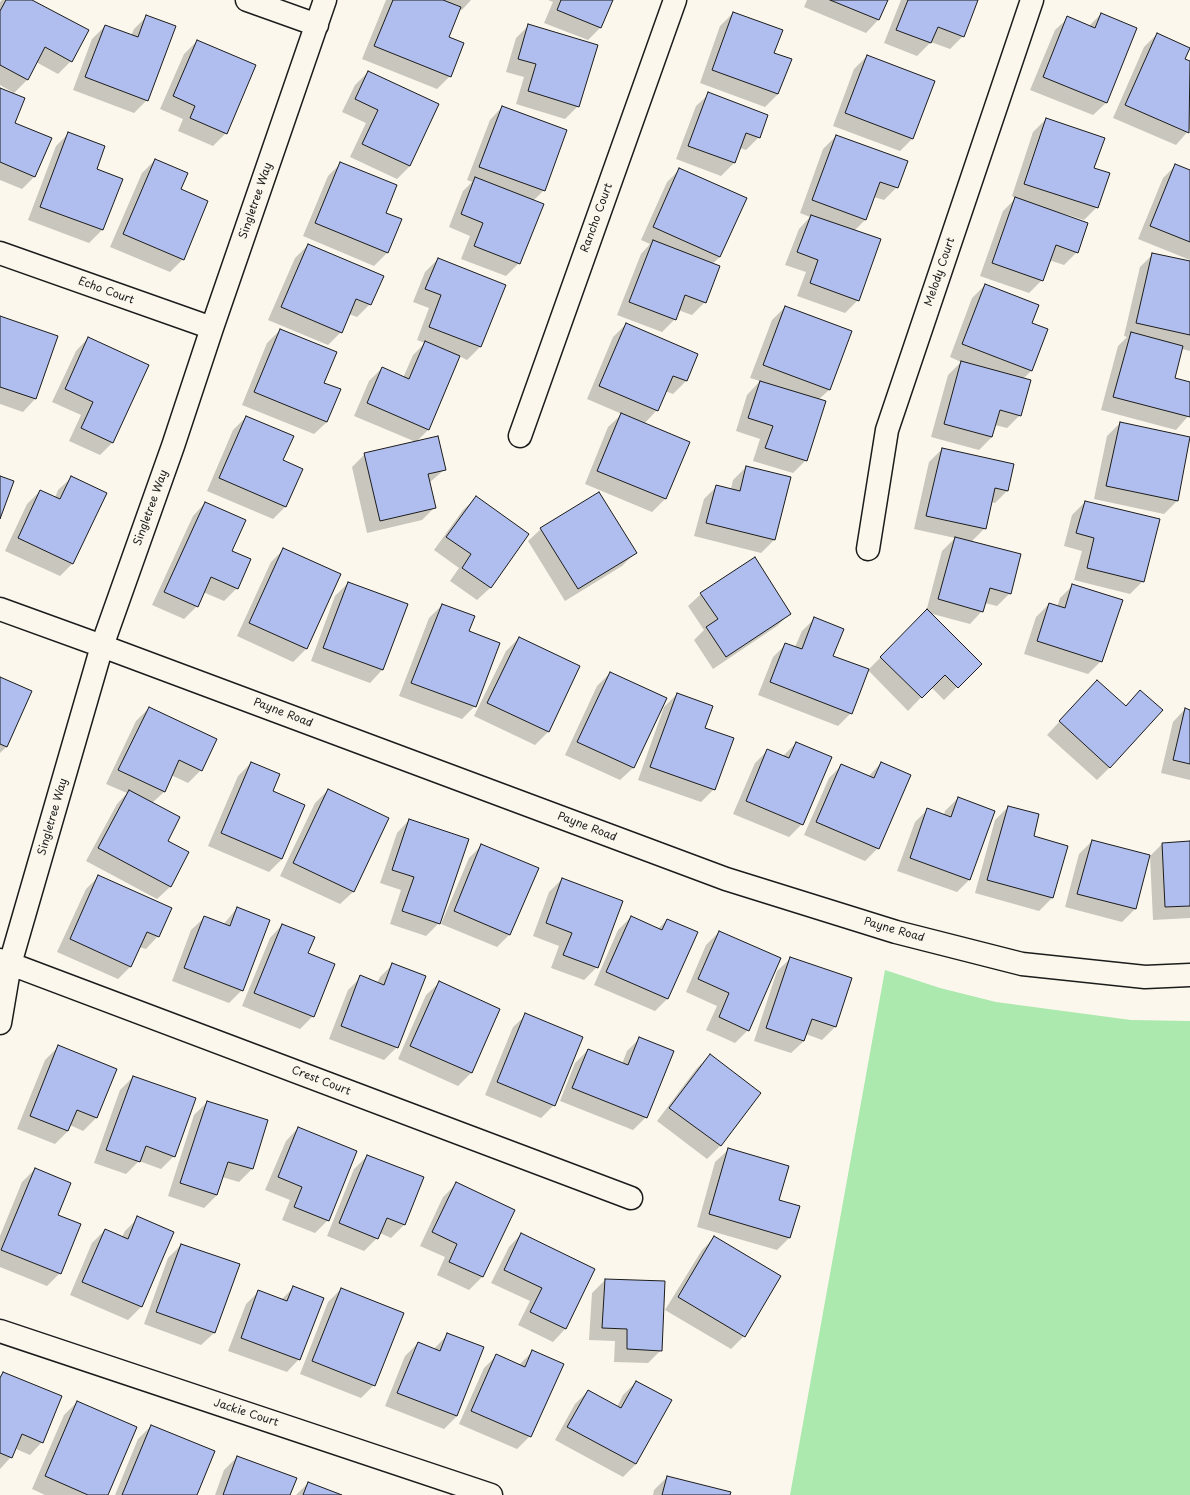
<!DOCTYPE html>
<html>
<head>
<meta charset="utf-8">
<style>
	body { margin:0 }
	canvas { display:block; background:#fbf7ec }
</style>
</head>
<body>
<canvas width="1190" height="1495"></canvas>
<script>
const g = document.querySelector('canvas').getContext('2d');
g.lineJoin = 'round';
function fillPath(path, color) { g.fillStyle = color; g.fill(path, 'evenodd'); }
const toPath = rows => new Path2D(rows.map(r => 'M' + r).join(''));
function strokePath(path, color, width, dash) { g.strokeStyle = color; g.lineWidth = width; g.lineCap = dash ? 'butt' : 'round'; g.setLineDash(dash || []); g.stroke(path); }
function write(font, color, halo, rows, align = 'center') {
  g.font = font + ' "Playpen Sans",sans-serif'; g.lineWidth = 4; g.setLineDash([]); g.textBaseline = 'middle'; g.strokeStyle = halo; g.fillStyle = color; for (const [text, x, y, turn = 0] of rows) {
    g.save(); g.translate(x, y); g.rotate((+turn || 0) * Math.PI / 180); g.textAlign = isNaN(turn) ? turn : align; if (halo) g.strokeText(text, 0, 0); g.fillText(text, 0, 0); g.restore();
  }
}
const green = toPath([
	[885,970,940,988,996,1002,1131,1020,1190,1021,1190,1495,790,1495]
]);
const shadow = toPath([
	[2,0,30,0,71,61,58,74,36,62,27,80,14,93,0,85,0,2],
	[386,0,471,0,462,10,459,9,448,38,450,76,437,89,362,59],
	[548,0,612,0,601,27,588,40,544,23,553,2],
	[807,0,887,0,878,20,866,33,804,7],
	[901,0,977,0,963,36,950,49,931,42,917,56,884,43],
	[733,13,773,53,778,94,765,107,700,83,720,26],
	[1101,14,1106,103,1093,115,1030,90,1055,30,1068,18,1089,26],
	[147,16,147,100,134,113,73,90,92,39,105,26,131,36,134,29],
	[529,25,578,106,565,119,516,104,524,77,506,72,516,38],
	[1157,34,1184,59,1190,62,1190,129,1176,145,1113,118,1144,47],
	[197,41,226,133,213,146,178,131,183,119,160,109,184,54],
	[867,56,913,138,900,151,833,126,854,69],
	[368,72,410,166,397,179,350,157,366,123,342,112,355,85],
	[0,89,35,176,22,189,0,180],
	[709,94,759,137,746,150,740,148,734,163,721,176,676,159,696,106],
	[502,107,544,190,533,201,519,263,506,276,461,259,470,236,449,227,463,191,472,182,467,180,490,120],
	[1046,119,1093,169,1097,207,1084,220,1055,211,1077,252,1064,265,1049,260,1042,280,1029,293,980,276,1003,211,1016,198,1012,196,1033,132],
	[69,133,96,170,121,179,102,230,89,243,28,220,56,146],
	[836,136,897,187,884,200,874,197,866,219,854,231,858,300,845,313,797,296,806,272,785,265,799,229,810,217,800,213,823,149],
	[155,160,179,190,183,259,170,272,110,247,142,173],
	[341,163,384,213,401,220,387,253,374,266,303,236,328,176],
	[1176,165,1190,171,1190,260,1138,239,1163,178],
	[680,169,720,257,712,264,705,302,692,315,678,310,675,319,662,332,617,315,641,254,650,244,641,240,667,182],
	[308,245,370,304,357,317,349,314,341,332,328,345,268,320,295,258],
	[1153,254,1190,262,1190,351,1182,349,1174,378,1190,383,1190,414,1176,430,1101,410,1118,346,1127,337,1124,336,1140,267],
	[438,259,480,347,467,360,459,356,429,429,416,442,354,416,369,381,382,368,403,378,413,355,425,343,417,340,429,308,413,302,425,272],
	[985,285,1031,323,1031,371,1023,379,1020,415,1007,428,995,425,992,437,979,450,931,437,948,375,961,362,950,357,972,298],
	[785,307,829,390,818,400,806,460,793,473,753,461,760,439,736,431,747,395,760,381,750,378,772,320],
	[0,318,35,399,23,412,0,404],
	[626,324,697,355,686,381,673,394,665,391,657,410,644,424,665,499,652,512,585,484,608,427,622,414,587,399,613,337],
	[280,330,323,383,327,422,314,434,242,405,267,343],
	[88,338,113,442,100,455,69,441,81,415,52,402,76,351],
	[246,417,282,461,286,506,273,519,207,491,233,430],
	[1120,423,1190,438,1177,501,1164,514,1094,499,1107,436],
	[942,449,1008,490,995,503,990,502,985,528,971,542,1010,593,997,606,985,603,982,611,970,624,929,613,980,664,944,700,931,687,908,711,868,670,851,713,838,726,758,695,773,657,786,644,795,647,802,631,815,618,832,656,868,670,926,612,942,551,955,538,914,529,929,462],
	[365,454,445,469,429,483,435,507,422,520,367,533,352,467],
	[746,467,774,540,761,553,694,536,704,499,717,486,731,489,733,480],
	[71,478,73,563,60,576,5,551,27,504,40,491,55,498,58,490],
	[476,498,528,534,490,588,477,600,450,581,459,568,434,550,463,510],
	[1085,502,1143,581,1130,594,1074,580,1082,551,1064,546,1072,515],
	[205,503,237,588,224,601,203,592,197,606,184,619,152,605,193,516],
	[541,529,635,553,622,566,565,601,528,541],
	[284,549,340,575,306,649,293,662,237,636,271,562],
	[348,583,407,605,382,670,370,683,311,661,335,596],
	[1073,585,1101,661,1088,674,1024,654,1036,617,1049,604,1057,607,1060,598],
	[701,594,790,613,777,626,713,669,694,640,704,630,688,606],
	[442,605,468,631,475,706,462,719,399,696,429,618],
	[519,638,579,666,548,732,535,745,474,716,506,651],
	[610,673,633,768,620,780,565,755,597,686],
	[0,678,30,691,6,747,0,753],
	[1097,681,1125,706,1140,691,1110,767,1097,780,1047,735],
	[677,694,704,729,714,789,701,802,638,780,664,707],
	[149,708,201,770,188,783,171,775,164,792,152,803,167,842,170,887,157,899,86,861,117,804,127,793,106,784,136,721],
	[1185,709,1190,711,1190,780,1161,773,1173,722],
	[796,743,802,824,789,837,733,814,755,763,768,750,783,756],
	[251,763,272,792,282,859,269,872,208,846,238,776],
	[881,763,878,848,865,861,804,835,829,778,842,765,868,777],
	[328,790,388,819,353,892,340,904,280,876,315,803],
	[958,798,970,879,957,892,897,871,915,822,928,809,944,815,945,811],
	[1008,807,1032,837,1052,898,1039,911,975,893,995,820],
	[409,820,439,923,426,936,390,924,401,890,380,883,397,833],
	[1092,841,1135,909,1122,922,1065,907,1079,854],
	[1190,842,1190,918,1153,920,1150,856,1163,843],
	[482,845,510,934,497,947,441,924,469,858],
	[98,877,158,936,146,949,139,947,131,966,118,979,57,952,86,889],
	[562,879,597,967,584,980,551,968,559,946,533,936,549,892],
	[237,908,242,990,229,1003,172,981,191,930,204,918,223,925],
	[631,917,658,929,667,920,668,998,655,1011,594,985,618,930],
	[282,925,307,954,313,1016,300,1029,242,1006,270,938],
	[719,932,748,1030,735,1043,706,1030,717,1006,686,992,706,945],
	[790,959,851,978,835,1027,822,1040,806,1034,804,1041,791,1053,754,1041,777,971],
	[393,964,397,1047,384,1060,329,1039,348,990,361,977,377,983,380,977],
	[439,983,499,1009,471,1073,458,1086,398,1059,426,995],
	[526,1015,554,1105,541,1118,485,1095,513,1027],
	[640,1038,646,1117,633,1130,560,1101,575,1063,588,1050,622,1064,627,1051],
	[58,1047,96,1118,83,1131,70,1125,68,1131,55,1144,17,1129,45,1060],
	[710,1055,760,1093,720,1146,707,1159,657,1121,697,1068],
	[133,1077,174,1156,161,1169,139,1161,126,1174,94,1163,120,1090],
	[207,1102,267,1121,252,1169,239,1182,222,1177,217,1195,204,1208,168,1196,194,1115],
	[298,1128,328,1220,315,1233,282,1220,290,1200,265,1190,286,1141],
	[728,1150,777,1201,790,1237,777,1250,697,1227,715,1162],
	[367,1156,422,1178,404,1225,391,1238,380,1233,377,1238,364,1251,327,1236,354,1169],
	[35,1169,56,1215,60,1273,47,1286,0,1267,0,1236,22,1182],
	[456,1184,514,1210,482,1277,469,1290,437,1275,445,1257,420,1246,443,1197],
	[138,1218,173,1233,141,1307,128,1320,70,1295,92,1243,105,1230,122,1237,125,1231],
	[521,1234,594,1269,565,1329,553,1342,518,1325,530,1301,491,1283,509,1247],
	[715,1237,744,1336,731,1349,665,1310,702,1250],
	[181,1245,214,1333,201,1345,144,1324,168,1258],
	[605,1280,664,1282,661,1350,648,1363,614,1362,615,1341,589,1340,592,1293],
	[293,1288,299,1359,287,1372,228,1351,246,1304,259,1291,281,1300],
	[341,1289,374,1385,361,1398,300,1374,328,1302],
	[448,1334,457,1416,444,1429,385,1406,405,1356,418,1343,434,1349],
	[532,1352,530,1436,517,1449,459,1424,484,1368,496,1356,519,1365],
	[3,1373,42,1442,30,1455,16,1449,11,1457,0,1469,0,1376],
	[636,1382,636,1464,623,1477,555,1440,575,1404,588,1391,617,1407,623,1395],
	[77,1402,107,1495,45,1495,32,1489,64,1415],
	[151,1426,196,1495,115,1495,138,1439],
	[237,1457,289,1495,215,1495,224,1470],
	[667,1477,729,1495,653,1495,654,1490],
	[308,1483,339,1495,296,1495]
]);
const building = toPath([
	[6,0,32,0,89,30,72,62,45,47,28,80,0,65,0,11,6,0],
	[393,0,443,0,461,7,449,37,464,43,451,77,374,46,393,0],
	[561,0,613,0,601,28,557,10,561,0],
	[830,0,888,0,879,20,830,0],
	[908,0,978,0,964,37,938,27,931,43,896,30,908,0],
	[733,12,783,30,774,53,792,59,778,94,712,70,733,12],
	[1101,13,1137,28,1107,103,1043,77,1067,16,1095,28,1101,13],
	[146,15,176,26,148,101,85,77,105,25,138,37,146,15],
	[528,24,598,45,579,107,528,91,536,64,518,59,528,24],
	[1157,33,1190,48,1185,59,1190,61,1189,133,1125,105,1157,33],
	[197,40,256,65,227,134,190,118,195,106,173,96,197,40],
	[867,55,935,81,913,139,845,113,867,55],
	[368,71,439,104,410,166,362,144,378,110,355,99,368,71],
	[0,88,25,98,15,123,52,138,35,177,0,162,0,88],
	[708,92,768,115,760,138,746,133,735,163,688,146,708,92],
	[502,106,567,130,545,191,479,167,502,106],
	[1046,118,1105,138,1094,168,1110,173,1098,208,1024,184,1046,118],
	[68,132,105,146,97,169,123,179,103,230,40,207,68,132],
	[836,135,908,161,898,188,880,182,866,220,812,200,836,135],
	[155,159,188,173,181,189,208,201,184,260,123,234,155,159],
	[340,162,397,185,386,213,402,219,388,253,315,223,340,162],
	[1175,164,1190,170,1190,242,1150,226,1175,164],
	[679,168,747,198,720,257,653,227,679,168],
	[475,177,544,204,520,264,474,246,483,223,461,214,475,177],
	[1015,197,1088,223,1078,253,1056,245,1043,281,992,263,1015,197],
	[811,215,881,239,859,301,810,283,818,260,797,252,811,215],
	[653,240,720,266,706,303,685,295,676,320,629,302,653,240],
	[308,244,384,276,371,305,356,299,342,333,281,307,308,244],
	[1152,253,1190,261,1190,335,1136,323,1152,253],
	[438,258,506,285,481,347,429,327,441,295,425,289,438,258],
	[985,284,1039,305,1032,323,1048,329,1032,371,962,344,985,284],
	[785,306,852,331,830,390,763,365,785,306],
	[0,316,58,336,36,399,0,387,0,316],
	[626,323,698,354,687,381,673,376,658,411,599,386,626,323],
	[280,329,337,352,324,383,341,389,327,422,254,392,280,329],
	[1131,332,1183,346,1175,378,1190,382,1190,417,1113,397,1131,332],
	[88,337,149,365,113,443,81,428,93,402,65,389,88,337],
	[425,341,460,356,429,430,367,403,382,367,409,379,425,341],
	[961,361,1031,380,1021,416,1000,410,992,437,944,424,961,361],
	[760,381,826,401,807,461,765,448,773,426,748,418,760,381],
	[621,413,690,442,666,499,597,471,621,413],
	[246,416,294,436,283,460,303,469,286,507,219,478,246,416],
	[1120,422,1190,437,1178,501,1106,486,1120,422],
	[438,436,446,470,428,474,436,508,380,521,364,453,438,436],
	[942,448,1014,464,1008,491,995,488,986,529,926,516,942,448],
	[746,466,791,477,775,540,706,523,716,485,740,491,746,466],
	[0,476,14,481,0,519,0,476],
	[71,476,107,493,73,564,18,538,40,490,60,499,71,476],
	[599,492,637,553,578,589,540,528,599,492],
	[476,496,529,534,491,588,462,568,471,554,446,537,476,496],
	[1085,501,1160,519,1144,582,1087,568,1094,538,1076,533,1085,501],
	[205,502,246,520,232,551,251,559,238,589,211,577,198,607,164,592,205,502],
	[955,537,1021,554,1011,594,990,588,983,612,938,599,955,537],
	[283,548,341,574,307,649,249,623,283,548],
	[755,557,791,614,726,657,706,627,718,619,700,593,755,557],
	[348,582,408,604,383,670,323,648,348,582],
	[1072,584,1123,600,1102,662,1037,641,1049,603,1065,608,1072,584],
	[442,604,475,616,469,631,500,643,476,707,411,683,442,604],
	[927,609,982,664,958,688,945,675,922,698,880,657,927,609],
	[814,617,844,629,833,656,869,669,852,714,770,682,785,643,802,649,814,617],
	[519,637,580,666,549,732,487,703,519,637],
	[610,672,667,698,634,768,577,742,610,672],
	[0,677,32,691,7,747,0,744,0,677],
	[1097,680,1126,706,1140,690,1163,710,1110,768,1059,721,1097,680],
	[677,693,713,706,705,728,734,738,715,790,650,767,677,693],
	[149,707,217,739,202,771,179,760,165,792,118,770,149,707],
	[1185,708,1190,710,1190,764,1173,760,1185,708],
	[796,742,832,757,803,825,746,801,767,749,789,758,796,742],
	[251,762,280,774,273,791,305,805,282,859,221,833,251,762],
	[881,762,911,775,879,849,816,822,841,764,874,778,881,762],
	[328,789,389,818,354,892,293,863,328,789],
	[129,790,180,817,168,841,189,852,171,887,98,848,129,790],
	[958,797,995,811,970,880,910,858,927,808,951,817,958,797],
	[1008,806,1039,814,1034,836,1068,846,1053,898,987,880,1008,806],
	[409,819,469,839,440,924,402,911,414,877,392,870,409,819],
	[1092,840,1150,855,1136,909,1077,894,1092,840],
	[1190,841,1190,906,1165,907,1162,843,1190,841],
	[481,844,539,868,510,935,454,911,481,844],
	[98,875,172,908,159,937,147,932,131,967,70,939,98,875],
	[562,878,623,901,598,968,563,955,572,933,546,923,562,878],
	[237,907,270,920,243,991,184,968,204,916,230,926,237,907],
	[631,916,662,930,667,919,698,932,668,999,606,972,631,916],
	[282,924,315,937,308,953,335,964,314,1017,254,993,282,924],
	[719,931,781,958,749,1031,719,1017,729,993,698,979,719,931],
	[790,957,852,978,836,1027,812,1019,804,1041,766,1028,790,957],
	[392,963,426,976,398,1048,341,1026,360,975,384,985,392,963],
	[439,981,500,1009,472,1073,410,1046,439,981],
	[525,1013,583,1037,555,1106,497,1082,525,1013],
	[639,1037,674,1051,647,1118,572,1088,588,1049,628,1065,639,1037],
	[58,1045,117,1069,97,1118,77,1110,68,1131,30,1116,58,1045],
	[710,1054,761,1093,721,1146,669,1108,710,1054],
	[133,1076,196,1098,175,1157,146,1146,140,1162,106,1150,133,1076],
	[207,1101,268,1120,253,1169,228,1162,217,1195,180,1183,207,1101],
	[298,1127,357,1151,329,1221,294,1207,302,1187,278,1177,298,1127],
	[728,1148,789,1166,779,1200,800,1206,790,1238,709,1214,728,1148],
	[367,1155,424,1177,405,1225,387,1218,378,1239,339,1223,367,1155],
	[35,1168,71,1183,58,1215,81,1224,61,1274,1,1250,35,1168],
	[456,1182,515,1210,483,1277,449,1262,457,1244,432,1232,456,1182],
	[137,1216,174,1232,142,1307,82,1282,105,1229,128,1239,137,1216],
	[521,1233,595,1269,566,1329,530,1312,542,1288,504,1270,521,1233],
	[714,1236,781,1276,745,1337,678,1297,714,1236],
	[181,1244,240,1264,215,1333,156,1312,181,1244],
	[605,1279,665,1281,662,1351,627,1349,627,1329,602,1328,605,1279],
	[293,1286,324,1298,300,1360,241,1338,258,1290,287,1301,293,1286],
	[341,1288,404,1313,375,1386,312,1361,341,1288],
	[447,1333,484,1347,457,1416,397,1393,418,1342,440,1351,447,1333],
	[532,1350,564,1364,531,1437,471,1411,496,1354,525,1367,532,1350],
	[3,1372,62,1396,43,1443,22,1434,12,1458,0,1453,0,1378,3,1372],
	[636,1381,672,1400,636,1464,567,1427,588,1390,621,1408,636,1381],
	[77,1401,137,1427,108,1495,88,1495,45,1476,77,1401],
	[151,1425,215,1451,197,1495,122,1495,151,1425],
	[237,1456,297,1478,290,1495,223,1495,237,1456],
	[667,1476,731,1492,730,1495,662,1495,667,1476],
	[308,1482,342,1495,303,1495,308,1482]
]);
const minor = toPath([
	[247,0,317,25],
	[0,253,212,328],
	[520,436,675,0],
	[868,549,887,430,1032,0],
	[0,609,102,646,726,879,896,932,1022,964,1145,977,1190,975],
	[0,960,631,1198],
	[0,1023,10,964,102,646,173,446,212,328,325,0],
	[0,1331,491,1495]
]);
const streetNames = [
	["Singletree Way",256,201,-71],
	["Rancho Court",597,218,-70],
	["Melody Court",940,272,-71],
	["Echo Court",106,291,20],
	["Singletree Way",151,508,-70],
	["Payne Road",283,713,21],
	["Singletree Way",53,817,-74],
	["Payne Road",587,827,21],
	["Payne Road",894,930,16],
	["Crest Court",321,1081,21],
	["Jackie Court",246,1413,18]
];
fillPath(green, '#ace9af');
fillPath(shadow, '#0003');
fillPath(building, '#afbeee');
strokePath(building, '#1c1c1c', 1);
strokePath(minor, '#1c1c1c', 25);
strokePath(minor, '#fbf7ec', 22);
write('11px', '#1c1c1c', '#fbf7ec', streetNames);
</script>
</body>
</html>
